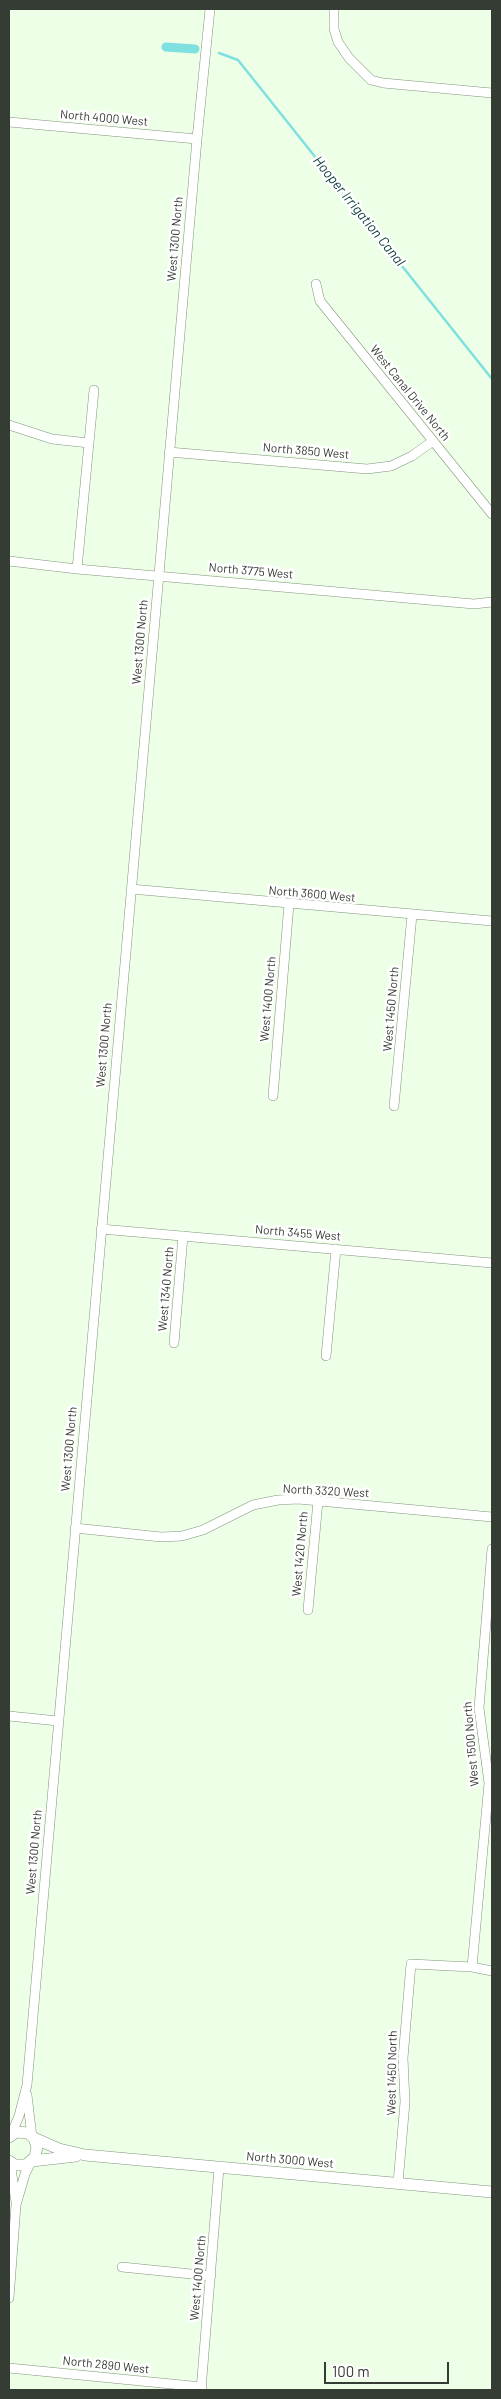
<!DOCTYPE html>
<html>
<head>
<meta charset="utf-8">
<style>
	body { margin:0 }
	#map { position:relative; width:501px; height:2399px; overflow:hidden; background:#edffe7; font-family:Barlow,sans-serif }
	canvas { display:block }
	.frame { position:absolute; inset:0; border:10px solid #353c33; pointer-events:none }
	.scale { position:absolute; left:324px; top:2362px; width:125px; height:22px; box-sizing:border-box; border:2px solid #353c33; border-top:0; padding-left:6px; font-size:15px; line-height:18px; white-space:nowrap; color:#353c33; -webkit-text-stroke:4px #fff; paint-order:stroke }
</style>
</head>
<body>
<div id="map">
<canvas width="501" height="2399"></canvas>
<div class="frame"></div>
<div class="scale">100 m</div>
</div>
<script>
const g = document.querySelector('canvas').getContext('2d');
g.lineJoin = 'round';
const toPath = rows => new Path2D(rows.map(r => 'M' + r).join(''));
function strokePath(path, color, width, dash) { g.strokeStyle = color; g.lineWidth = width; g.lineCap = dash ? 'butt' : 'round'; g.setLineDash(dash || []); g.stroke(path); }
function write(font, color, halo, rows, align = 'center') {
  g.font = font + ' Barlow,sans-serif'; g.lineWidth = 5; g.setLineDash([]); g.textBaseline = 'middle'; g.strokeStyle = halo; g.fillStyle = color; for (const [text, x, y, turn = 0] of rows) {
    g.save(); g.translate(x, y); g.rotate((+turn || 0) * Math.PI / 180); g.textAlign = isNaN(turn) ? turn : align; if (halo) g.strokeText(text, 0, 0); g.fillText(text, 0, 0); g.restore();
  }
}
const stream = toPath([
	[219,53,238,60,492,379]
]);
const canal = toPath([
	[166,47,195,49]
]);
const minor = toPath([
	[334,9,334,29,338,42,349,58,371,80,383,83,492,93],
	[9,122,197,139],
	[316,284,320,301,492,514],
	[9,425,52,439,89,443],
	[169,452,367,469,391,466,412,456,433,441],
	[9,561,77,569,474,604,492,602],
	[77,569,94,390],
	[131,889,492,921],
	[273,1096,289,904],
	[394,1106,412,915],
	[101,1229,492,1263],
	[174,1343,183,1236],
	[326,1356,336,1249],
	[75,1528,161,1537,182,1536,203,1530,253,1505,278,1500,298,1499,492,1517],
	[308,1610,318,1501],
	[9,1716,58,1721],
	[472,1967,489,1783,479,1708,492,1549],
	[27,2095,32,2137],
	[11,2135,19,2116,27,2085,197,139,210,9],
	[10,2162,16,2202],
	[398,2183,405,2102,403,2058,411,1964,472,1967,492,1971],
	[122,2267,211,2276],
	[9,2298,16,2205,25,2174,31,2162],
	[9,2368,202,2387],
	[201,2390,219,2168]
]);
const major = toPath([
	[9,2137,16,2132,28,2133,34,2138,37,2147,35,2157,26,2165,15,2165,9,2161],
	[34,2138,59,2149,85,2155,492,2192],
	[32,2161,76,2156]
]);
const streetNames = [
	["North 4000 West",104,118,5],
	["West 1300 North",175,239,-85],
	["West Canal Drive North",410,393,51],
	["North 3850 West",306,451,5],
	["North 3775 West",251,571,5],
	["West 1300 North",140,642,-85],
	["North 3600 West",312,894,5],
	["West 1400 North",268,999,-85],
	["West 1450 North",391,1009,-85],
	["West 1300 North",104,1045,-85],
	["North 3455 West",298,1233,5],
	["West 1340 North",166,1289,-85],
	["West 1300 North",69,1449,-85],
	["North 3320 West",326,1491,3],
	["West 1420 North",300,1554,-85],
	["West 1500 North",471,1744,-95],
	["West 1300 North",34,1852,-85],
	["West 1450 North",392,2073,-89],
	["North 3000 West",290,2160,5],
	["West 1400 North",198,2278,-85],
	["North 2890 West",106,2365,6]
];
const waterNames = [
	["Hooper Irrigation Canal",359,211,51]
];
strokePath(stream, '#7ee1e0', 2.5);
strokePath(canal, '#7ee1e0', 9);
strokePath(minor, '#83937d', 10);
strokePath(major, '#83937d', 12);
strokePath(minor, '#fff', 9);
strokePath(major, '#fff', 11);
write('12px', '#353c33', '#fff', streetNames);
write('italic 14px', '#0a3b3a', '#fff', waterNames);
</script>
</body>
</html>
